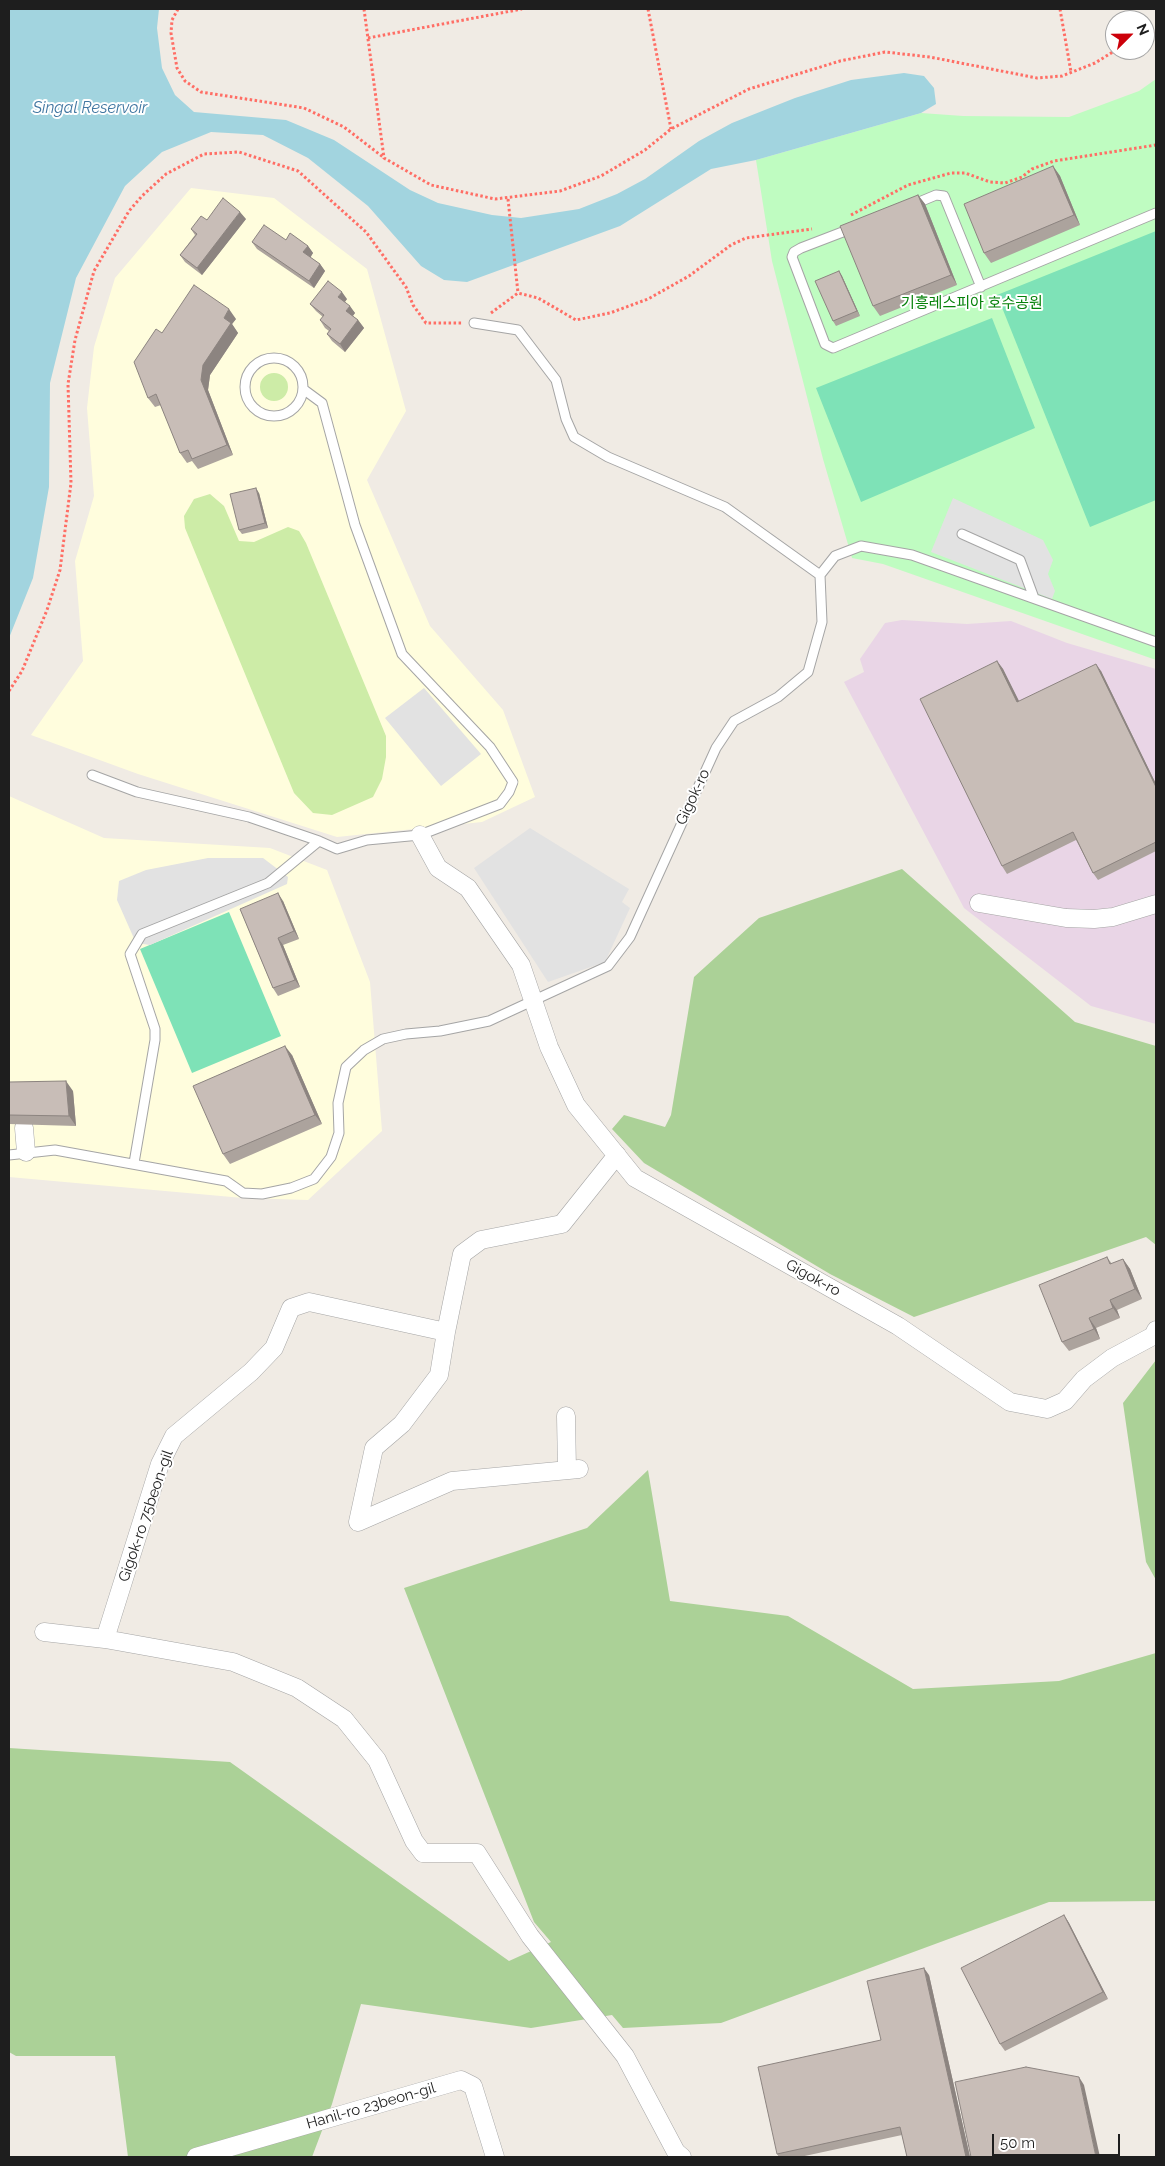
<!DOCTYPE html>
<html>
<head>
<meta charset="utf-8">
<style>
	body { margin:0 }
	#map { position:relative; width:1165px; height:2166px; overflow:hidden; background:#f0ebe4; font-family:Raleway,sans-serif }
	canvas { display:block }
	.frame { position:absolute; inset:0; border:10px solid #1e1e1e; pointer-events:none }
	.north { position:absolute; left:1105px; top:10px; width:50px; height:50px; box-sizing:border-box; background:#fff; border:1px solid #a5a5a5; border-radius:50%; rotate:67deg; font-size:14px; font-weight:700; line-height:20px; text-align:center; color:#1e1e1e }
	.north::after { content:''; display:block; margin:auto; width:18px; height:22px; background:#cc000a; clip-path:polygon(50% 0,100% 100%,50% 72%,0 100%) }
	.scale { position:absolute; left:992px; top:2134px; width:128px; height:22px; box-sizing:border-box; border:2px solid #1e1e1e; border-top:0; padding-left:6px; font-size:15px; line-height:18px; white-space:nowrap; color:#1e1e1e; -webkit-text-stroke:4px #fff; paint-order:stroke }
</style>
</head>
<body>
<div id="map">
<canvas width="1165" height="2166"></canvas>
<div class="frame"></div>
<div class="north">N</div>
<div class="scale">50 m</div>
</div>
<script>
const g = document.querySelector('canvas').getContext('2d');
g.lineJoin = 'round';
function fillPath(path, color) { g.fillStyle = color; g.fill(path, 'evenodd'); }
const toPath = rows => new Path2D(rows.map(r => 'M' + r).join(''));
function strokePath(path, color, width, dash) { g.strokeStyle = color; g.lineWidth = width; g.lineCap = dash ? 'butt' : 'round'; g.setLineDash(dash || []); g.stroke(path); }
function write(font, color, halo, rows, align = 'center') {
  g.font = font + ' Raleway,"Noto Sans KR",sans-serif'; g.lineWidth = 4; g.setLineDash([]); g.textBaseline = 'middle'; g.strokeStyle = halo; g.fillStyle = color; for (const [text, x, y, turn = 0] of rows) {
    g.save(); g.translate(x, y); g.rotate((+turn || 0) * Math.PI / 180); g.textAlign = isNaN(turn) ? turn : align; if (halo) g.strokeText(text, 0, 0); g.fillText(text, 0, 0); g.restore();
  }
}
const industrial = toPath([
	[902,620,967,624,1011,621,1067,643,1156,669,1156,1024,1091,1006,964,908,844,682,864,672,860,659,885,623]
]);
const education = toPath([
	[191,188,274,198,367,269,406,411,367,480,430,626,503,710,535,797,482,822,337,837,138,774,31,735,83,661,75,561,94,496,87,408,94,347,115,278],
	[9,796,104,838,270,848,327,870,370,982,382,1131,308,1200,243,1198,9,1177]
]);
const grass = toPath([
	'260 387a14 14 0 1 1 28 0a14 14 0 1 1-28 0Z',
	[210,494,224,506,239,541,254,542,288,527,299,531,306,543,386,736,386,757,382,779,373,797,332,815,313,813,294,793,185,528,184,516,194,499]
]);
const forest = toPath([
	[902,869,1075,1022,1156,1046,1156,1245,1146,1237,914,1317,830,1274,644,1163,612,1129,624,1115,665,1127,671,1115,694,977,759,918],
	[1156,1360,1156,1580,1146,1562,1123,1403],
	[648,1470,670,1601,788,1616,913,1689,1059,1681,1156,1653,1156,1901,1049,1902,721,2023,623,2028,612,2015,531,2028,361,2004,332,2104,312,2157,128,2157,115,2056,16,2056,9,2052,9,1748,230,1762,509,1961,551,1942,534,1922,404,1588,587,1528]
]);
const park = toPath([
	[1156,79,1156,660,883,564,852,558,823,459,772,261,756,160,921,113,963,116,1069,117,1139,91]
]);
const pitch = toPath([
	[1156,231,1156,500,1090,527,997,295],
	[992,318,1035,428,861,502,816,388],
	[229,912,281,1036,192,1073,140,949]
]);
const parking = toPath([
	[953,498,1043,540,1053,560,1048,574,1055,591,1052,599,931,552],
	[424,688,481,754,441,786,385,718],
	[530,828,629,889,622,902,630,908,605,962,548,982,474,868],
	[208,858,263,858,288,877,287,884,150,945,136,943,117,900,119,881,146,870]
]);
const water = toPath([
	[9,9,159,9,157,28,162,68,175,95,194,112,286,120,334,140,410,190,438,203,492,215,521,218,579,209,617,194,645,179,699,141,732,123,795,98,851,80,904,73,924,76,934,88,936,104,921,113,756,160,711,169,620,226,467,282,444,280,421,266,368,206,308,158,263,135,211,132,162,152,125,186,76,278,50,383,49,487,33,578,9,638]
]);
const path = toPath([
	[178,9,172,20,171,33,177,68,185,81,201,92,304,108,344,127,383,157],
	[364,9,384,158,431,185,495,199,560,191,601,176,645,150,671,129,749,89,840,61,885,52,930,57,1037,78,1062,76,1095,63,1116,50],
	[648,9,671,129],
	[1060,9,1071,72],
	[1145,36,1156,33],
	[368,38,522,9],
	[508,199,518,293],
	[851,215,908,185,951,173,965,173,990,182,1005,183,1022,177,1032,169,1054,161,1156,145],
	[491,313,518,293,538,298,576,320,610,313,648,299,689,276,731,245,746,238,812,229],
	[9,691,22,671,47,610,60,570,71,483,68,384,75,340,94,271,129,211,142,196,166,174,204,154,239,152,298,171,366,232,406,287,413,305,426,323,462,323]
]);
const lane = toPath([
	[912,205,936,195,944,196,981,287],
	[853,228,801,248,794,252,792,257,825,344,833,348,1156,213],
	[474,323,518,330,556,380,566,419,574,437,608,457,725,507,820,575,835,556,861,546,912,555,1156,642],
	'245 387a29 29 0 1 1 58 0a29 29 0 1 1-58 0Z',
	[962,534,1020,560,1034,598],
	[92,775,137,792,249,817,319,841],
	[9,1155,55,1150,226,1181,243,1193,262,1194,291,1188,314,1179,331,1157,339,1133,338,1103,346,1067,364,1050,383,1039,406,1034,440,1031,489,1021,608,966,630,937,716,748,734,721,778,697,808,672,822,622,820,575],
	[134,1163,155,1040,155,1029,130,954,142,934,268,883,319,841,337,849,367,840,420,835,500,804,509,792,513,782,490,747,402,654,355,525,322,403,303,389]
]);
const street = toPath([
	[420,835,438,868,468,888,521,965,549,1047,576,1105,635,1178,898,1326,1010,1402,1047,1409,1065,1401,1084,1379,1112,1358,1153,1336,1156,1330],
	[979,903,1066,918,1094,919,1113,917,1156,904],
	[24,1128,26,1152],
	[617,1155,562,1224,481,1240,462,1254,446,1332,309,1302,291,1308,274,1348,251,1372,174,1436,160,1464,105,1639,233,1662,297,1688,344,1719,377,1760,414,1841,423,1853,477,1853,530,1936,625,2056,676,2152,682,2157],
	[446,1332,439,1375,402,1424,374,1448,358,1522,452,1481,579,1469],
	[566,1416,567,1470],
	[44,1632,105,1639],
	[196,2157,461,2080,473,2086,495,2157]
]);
const wall = toPath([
	[1053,166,1060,176,1080,225,991,263,984,253],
	[918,195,925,204,957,285,880,316,873,306],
	[246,219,202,275,185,262,180,255,195,235,191,229],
	[286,240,308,246,313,253,310,257,320,264,325,271,314,288,257,249,252,242],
	[839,271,842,276,860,316,836,326,833,321],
	[347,299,345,302,355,313,353,316,358,320,364,328,345,352,332,341,327,334,329,331,325,328,320,320,323,317,316,311,310,304],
	[236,319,232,324,238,333,210,375,208,390,233,455,198,469,192,461,187,463,180,453,161,405,155,407,148,398,162,333],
	[259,493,268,528,242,534,239,530],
	[997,661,1003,669,1019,702,1101,671,1156,784,1156,851,1098,880,1093,873,1076,840,1007,874,1002,866],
	[283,901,299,939,283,945,300,987,278,996,273,988,240,909],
	[292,1055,322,1124,230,1164,223,1154],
	[9,1082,73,1091,76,1126,9,1124],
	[1107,1257,1112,1264,1123,1259,1130,1269,1142,1299,1117,1310,1120,1318,1096,1328,1100,1339,1069,1351,1062,1342],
	[1064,1915,1069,1923,1108,1999,1005,2051,1000,2044],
	[929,1975,970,2157,907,2157,902,2135,800,2157,779,2157,777,2154,881,2040]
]);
const shadedWall = toPath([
	[1053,166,1060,176,1080,225,1074,215],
	[918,195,925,204,957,285,951,275],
	[240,212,246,219,202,275,197,268],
	[308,246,313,253,309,260,303,252],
	[320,264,325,271,314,288,309,281],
	[839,271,842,276,860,316,857,311],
	[342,292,347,299,343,304,338,297],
	[350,306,355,313,351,318,346,311],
	[229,309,236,319,232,324,238,333,210,375,208,390,233,455,227,445,201,380,203,365,224,318],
	[358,320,364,328,345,352,340,344],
	[256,488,259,493,268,528,265,523],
	[997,661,1003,669,1023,709,1017,702],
	[1096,664,1101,671,1156,784,1156,787],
	[278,893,283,901,299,939,294,931],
	[278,938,283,945,300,987,295,980],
	[285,1046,292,1055,322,1124,315,1115],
	[66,1081,73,1091,76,1126,69,1116],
	[1123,1259,1130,1269,1142,1299,1135,1289],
	[1110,1300,1117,1310,1120,1318,1113,1308],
	[1089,1318,1096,1328,1100,1339,1094,1329],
	[1064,1915,1069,1923,1108,1999,1103,1992],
	[924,1968,929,1975,970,2157,966,2157],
	[1079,2077,1084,2085,1100,2157,1096,2157]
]);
const building = toPath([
	[1053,166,1074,215,984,253,964,204,1053,166],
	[918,195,951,275,873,306,840,226,918,195],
	[223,198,240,212,197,268,180,255,197,234,191,229,201,216,207,220,223,198],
	[264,225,286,240,290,233,308,246,303,252,320,264,309,281,252,242,264,225],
	[839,271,857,311,833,321,815,281,839,271],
	[328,281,342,292,338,297,350,306,346,311,358,320,340,344,327,334,331,329,320,320,324,315,310,304,328,281],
	[194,285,229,309,224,318,231,323,203,365,201,380,227,445,192,459,188,450,180,453,156,394,148,398,134,362,156,329,162,333,194,285],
	[256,488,265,523,239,530,230,494,256,488],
	[997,661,1017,702,1096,664,1156,787,1156,842,1093,873,1073,832,1002,866,920,699,997,661],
	[278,893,294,931,278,938,295,980,273,988,240,909,278,893],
	[285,1046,315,1115,223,1154,193,1086,285,1046],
	[66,1081,69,1116,9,1115,9,1082,66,1081],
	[1107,1257,1110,1264,1123,1259,1135,1289,1110,1300,1113,1308,1089,1318,1094,1329,1062,1342,1039,1285,1107,1257],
	[1064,1915,1103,1992,1000,2044,961,1968,1064,1915],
	[924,1968,966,2157,907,2157,900,2127,777,2154,758,2067,881,2040,867,1981,924,1968],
	[1026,2067,1079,2077,1096,2157,971,2157,955,2082,1026,2067]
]);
const parkNames = [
	["기흥레스피아 호수공원",972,303]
];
const streetNames = [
	["Gigok-ro",693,797,-65],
	["Gigok-ro",813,1278,29],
	["Gigok-ro 75beon-gil",146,1516,-71],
	["Hanil-ro 23beon-gil",371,2106,-16]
];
const waterNames = [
	["Singal Reservoir",90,108]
];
fillPath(industrial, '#e9d5e6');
fillPath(education, '#fffddd');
fillPath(grass, '#cdeca7');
fillPath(forest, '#abd197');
fillPath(park, '#bffcc1');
fillPath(pitch, '#7ee2b7');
fillPath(parking, '#e2e2e2');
fillPath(water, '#a2d4df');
strokePath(lane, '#a5a5a5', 11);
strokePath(street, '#a5a5a5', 19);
strokePath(path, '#ff6e65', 3, [2.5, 2.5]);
strokePath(lane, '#fff', 9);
strokePath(street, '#fff', 18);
fillPath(wall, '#aca39d');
fillPath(shadedWall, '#8c8480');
fillPath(building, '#c8bdb7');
strokePath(building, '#8c8480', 1);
write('15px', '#07820b', '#fff', parkNames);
write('15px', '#1e1e1e', '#fff', streetNames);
write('italic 16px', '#4177a2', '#fff', waterNames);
</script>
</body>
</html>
